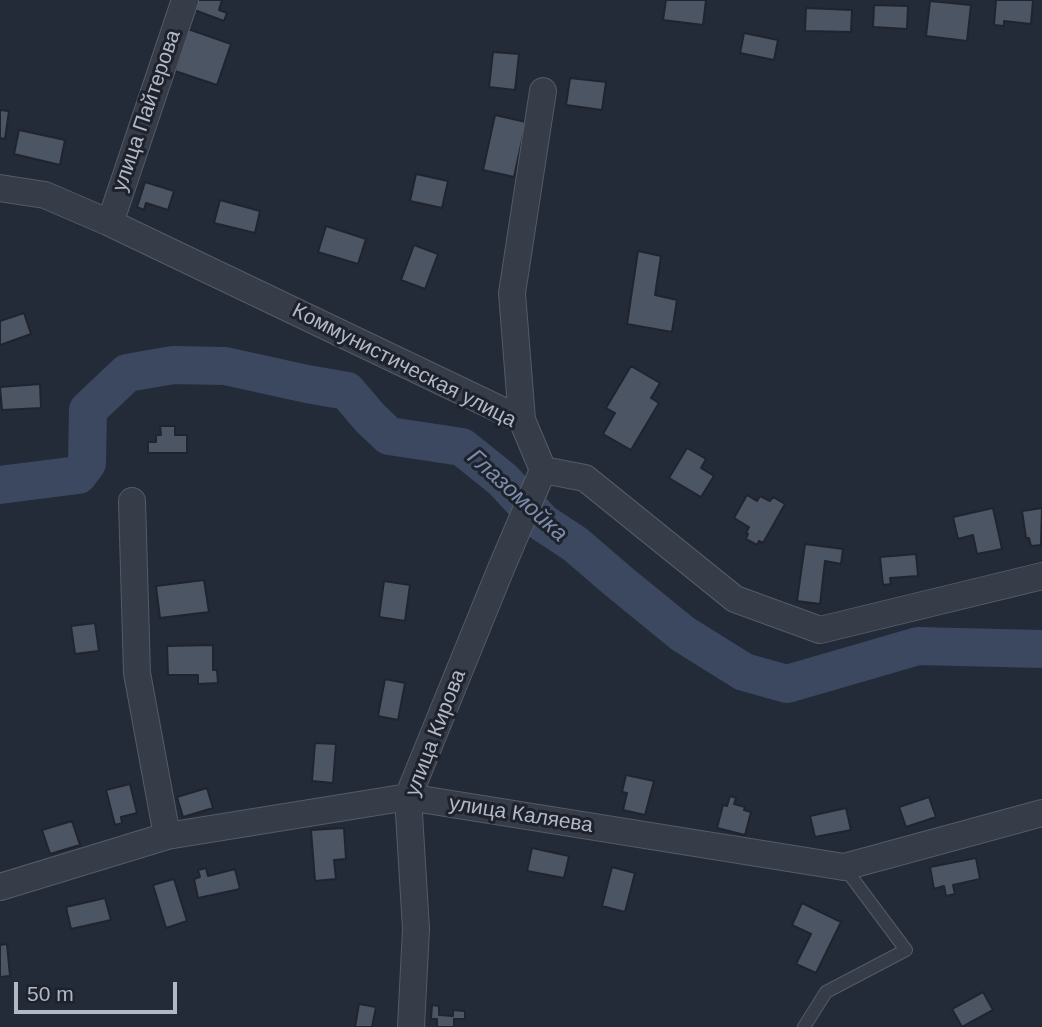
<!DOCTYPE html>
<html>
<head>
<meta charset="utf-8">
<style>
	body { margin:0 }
	#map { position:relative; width:1042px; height:1027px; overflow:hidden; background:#242b38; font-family:Helvetica,sans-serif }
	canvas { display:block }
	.scale { position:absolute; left:14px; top:982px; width:163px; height:32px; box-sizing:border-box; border:4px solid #b2b8c4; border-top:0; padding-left:9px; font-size:21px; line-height:24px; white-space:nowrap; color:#b2b8c4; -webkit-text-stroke:5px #1d222d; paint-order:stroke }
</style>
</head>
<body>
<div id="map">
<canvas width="1042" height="1027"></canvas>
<div class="scale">50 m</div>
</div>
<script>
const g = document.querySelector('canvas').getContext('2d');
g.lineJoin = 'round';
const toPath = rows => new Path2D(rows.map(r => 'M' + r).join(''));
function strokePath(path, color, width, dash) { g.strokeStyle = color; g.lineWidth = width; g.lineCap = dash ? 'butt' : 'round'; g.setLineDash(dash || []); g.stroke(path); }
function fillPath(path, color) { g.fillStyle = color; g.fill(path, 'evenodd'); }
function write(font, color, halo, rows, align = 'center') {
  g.font = font + ' Helvetica,sans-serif'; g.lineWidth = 6; g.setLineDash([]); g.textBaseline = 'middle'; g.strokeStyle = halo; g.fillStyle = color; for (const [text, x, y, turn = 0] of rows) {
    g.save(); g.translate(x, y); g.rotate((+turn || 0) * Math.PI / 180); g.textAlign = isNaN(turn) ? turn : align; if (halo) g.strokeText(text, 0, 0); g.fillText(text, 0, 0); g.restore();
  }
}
const river = toPath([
	[0,485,78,475,87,463,88,410,127,373,173,365,225,366,307,384,347,391,370,418,389,436,462,447,503,480,543,523,575,544,618,581,683,634,744,672,787,684,918,646,1042,649]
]);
const building = toPath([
	[192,0,222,0,219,10,227,13,224,21,189,8,192,0],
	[666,0,706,0,703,25,663,20,666,0],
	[996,0,1033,0,1031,24,1004,21,1004,26,994,25,996,0],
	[930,1,971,5,967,41,926,36,930,1],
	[874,5,908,6,907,29,873,27,874,5],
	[806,8,852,10,851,32,805,31,806,8],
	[188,29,231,44,217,85,175,71,188,29],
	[744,33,778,40,774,60,740,53,744,33],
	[493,52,519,54,515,90,489,87,493,52],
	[570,78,606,82,602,110,566,105,570,78],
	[0,110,9,111,5,139,0,138,0,110],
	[495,115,526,122,514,177,483,170,495,115],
	[19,130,65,140,60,165,14,154,19,130],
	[416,174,448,181,442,208,410,201,416,174],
	[145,182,174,191,168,210,146,203,144,210,137,207,145,182],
	[220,200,260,211,255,233,214,223,220,200],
	[326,226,366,239,358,264,318,252,326,226],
	[414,245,438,254,425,289,401,280,414,245],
	[638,251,661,256,655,295,677,300,672,332,627,324,638,251],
	[24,313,31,334,0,345,0,321,24,313],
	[631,366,660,383,651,398,659,403,631,450,603,434,615,413,606,408,631,366],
	[40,384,41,408,2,410,0,387,40,384],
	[160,426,175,426,175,435,187,435,187,453,148,453,148,442,156,442,156,435,161,435,160,426],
	[687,448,706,459,701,468,714,476,701,497,669,478,687,448],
	[747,495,757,501,760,496,770,501,773,497,785,504,763,543,759,541,757,545,746,539,748,534,746,533,749,527,734,518,747,495],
	[993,508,1002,549,977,554,973,535,958,539,953,517,993,508],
	[1042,508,1041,545,1031,546,1029,538,1026,538,1022,511,1042,508],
	[805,544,843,549,841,564,825,561,820,604,797,601,805,544],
	[916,554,918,576,890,578,891,584,883,585,880,557,916,554],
	[204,580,209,612,160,618,156,586,204,580],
	[384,581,410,585,405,621,379,617,384,581],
	[95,623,99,651,75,654,71,626,95,623],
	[213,645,213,670,217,670,218,683,198,684,198,675,168,675,167,646,213,645],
	[385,679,405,683,398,720,378,716,385,679],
	[315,743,336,744,333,783,312,781,315,743],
	[626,775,654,781,645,815,623,810,627,793,622,792,626,775],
	[130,784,137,813,121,817,122,823,115,825,106,790,130,784],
	[207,788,213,808,183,817,177,797,207,788],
	[730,796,736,798,734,804,745,807,744,810,751,812,745,835,717,828,723,805,727,806,730,796],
	[929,797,936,817,906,827,899,807,929,797],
	[846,808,851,830,815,837,810,816,846,808],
	[72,821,80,845,50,854,42,830,72,821],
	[344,828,346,859,334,860,336,879,315,881,311,830,344,828],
	[532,848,569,856,564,878,527,871,532,848],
	[976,858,980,879,953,885,955,894,946,896,944,886,934,889,930,867,976,858],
	[612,867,635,873,625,912,602,906,612,867],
	[206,868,208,876,235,869,240,889,198,898,194,879,200,877,198,870,206,868],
	[174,879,187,921,166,928,153,885,174,879],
	[105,898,111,920,71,929,66,907,105,898],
	[802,903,841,922,816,973,796,964,811,934,792,925,802,903],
	[7,944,10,976,0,977,0,945,7,944],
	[983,992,993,1010,962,1027,952,1009,983,992],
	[359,1004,376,1007,372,1027,355,1027,359,1004],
	[432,1005,439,1006,439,1015,453,1016,453,1010,465,1011,465,1019,454,1019,454,1027,437,1027,437,1019,431,1019,432,1005]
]);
const lane = toPath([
	[804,1027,826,992,906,950,844,867]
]);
const street = toPath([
	[0,188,45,195,110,223,522,420,543,470,585,478,735,599,820,630,1042,576],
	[110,223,185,0],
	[522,420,512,293,543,91],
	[132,501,137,673,167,836],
	[0,887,167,836,408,797,844,867,1042,813],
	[411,1027,416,929,408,797,500,571,543,470]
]);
const streetNames = [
	["улица Пайтерова",147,111,-71],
	["Коммунистическая улица",404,366,27],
	["улица Кирова",436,733,-69],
	["улица Каляева",521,815,9]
];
const waterNames = [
	["Глазомойка",517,496,42]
];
strokePath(river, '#3b485f', 38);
fillPath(building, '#4c5563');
strokePath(building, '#1f242f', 2);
strokePath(lane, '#555b66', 14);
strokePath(street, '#555b66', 28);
strokePath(lane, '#373d48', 12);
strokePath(street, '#373d48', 26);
write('21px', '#b2b8c4', '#1d222d', streetNames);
write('italic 23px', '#7d8eaa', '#1d222d', waterNames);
</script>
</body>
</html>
